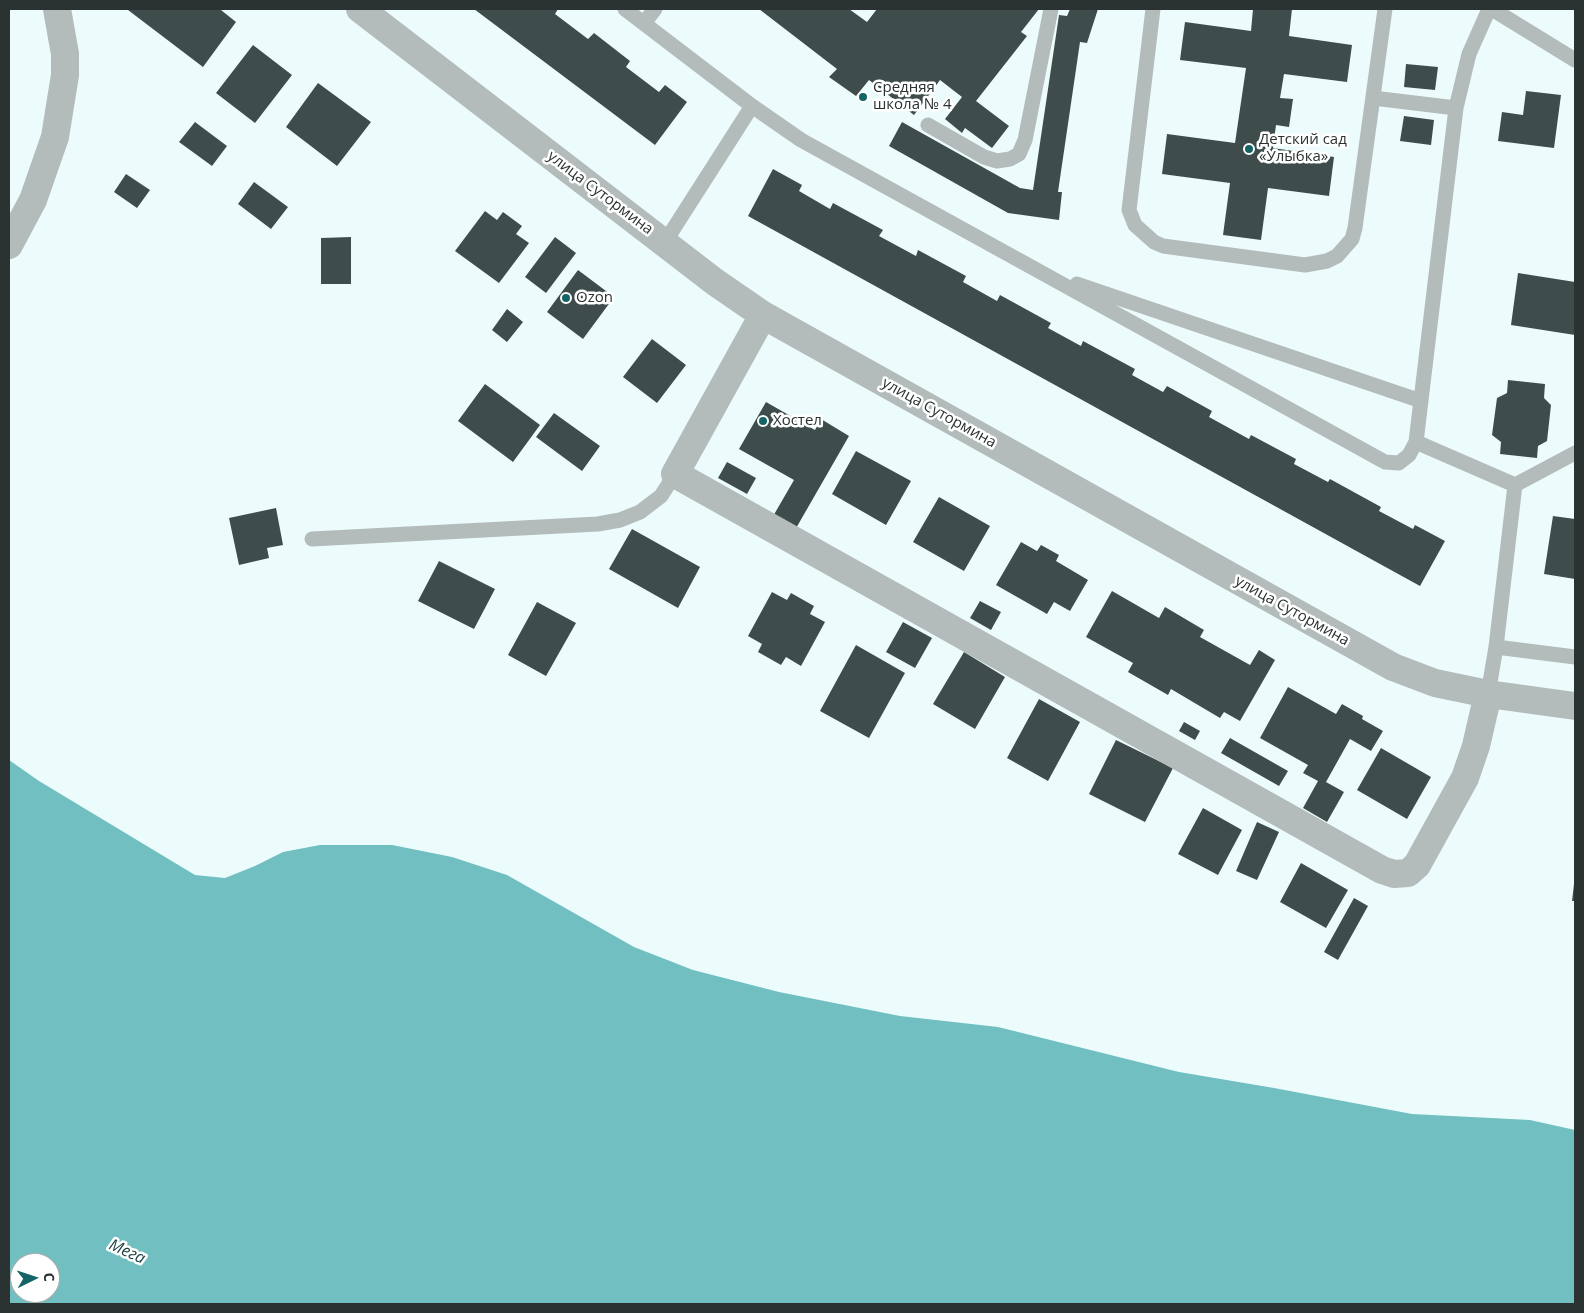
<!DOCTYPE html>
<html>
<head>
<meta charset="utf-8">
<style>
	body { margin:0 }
	#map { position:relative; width:1584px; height:1313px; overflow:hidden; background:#ecfcfc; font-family:"Open Sans",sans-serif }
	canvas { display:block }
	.frame { position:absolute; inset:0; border:10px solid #2b3232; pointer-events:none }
	.north { position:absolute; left:10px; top:1253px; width:50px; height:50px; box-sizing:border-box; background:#fff; border:1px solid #aaadad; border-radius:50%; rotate:86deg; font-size:14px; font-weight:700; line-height:20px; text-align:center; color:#2b3232 }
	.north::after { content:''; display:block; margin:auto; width:18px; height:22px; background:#146466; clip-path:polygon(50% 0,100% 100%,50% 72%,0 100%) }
</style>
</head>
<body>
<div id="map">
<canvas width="1584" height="1313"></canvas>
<div class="frame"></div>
<div class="north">С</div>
</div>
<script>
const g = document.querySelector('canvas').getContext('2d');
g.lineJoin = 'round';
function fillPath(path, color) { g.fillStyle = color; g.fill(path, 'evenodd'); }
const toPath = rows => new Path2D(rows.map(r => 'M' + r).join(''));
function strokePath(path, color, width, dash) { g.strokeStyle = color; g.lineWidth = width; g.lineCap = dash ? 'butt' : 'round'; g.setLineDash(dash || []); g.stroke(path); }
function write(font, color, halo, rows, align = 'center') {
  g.font = font + ' "Open Sans",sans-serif'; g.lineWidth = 5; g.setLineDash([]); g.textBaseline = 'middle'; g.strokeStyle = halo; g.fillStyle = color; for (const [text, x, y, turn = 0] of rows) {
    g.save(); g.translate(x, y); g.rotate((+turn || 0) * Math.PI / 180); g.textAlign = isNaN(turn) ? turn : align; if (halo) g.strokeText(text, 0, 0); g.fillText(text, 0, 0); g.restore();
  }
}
const water = toPath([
	[9,760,39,781,195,875,225,878,255,866,283,852,320,845,392,845,452,857,507,875,634,947,693,970,779,992,900,1016,998,1027,1179,1072,1274,1088,1412,1114,1530,1120,1575,1130,1575,1304,9,1304],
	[20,1263,50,1263,50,1293,20,1293]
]);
const building = toPath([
	[130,9,222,9,221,10,236,22,203,67,128,10],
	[474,9,558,9,555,14,588,39,594,33,630,61,626,67,659,92,665,85,687,102,655,145],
	[759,9,849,9,867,22,877,9,1039,9,1021,32,1027,36,976,101,1009,126,992,148,965,128,962,133,945,119,962,97,940,80,914,115,869,80,856,96,829,77,837,69],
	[1070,9,1098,9,1087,43,1080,42,1058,192,1062,192,1059,220,1008,213,889,146,902,122,1020,188,1033,190,1059,15,1067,16],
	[1253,9,1292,9,1289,36,1352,45,1347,82,1284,74,1280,98,1293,99,1289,127,1276,125,1273,148,1334,157,1329,196,1268,188,1261,240,1223,235,1230,183,1162,174,1167,134,1235,143,1246,68,1180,60,1185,22,1251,31],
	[253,45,292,75,255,123,216,93],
	[1406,64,1438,67,1435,90,1404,87],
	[318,83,371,122,337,166,286,127],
	[1526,91,1561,95,1554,148,1498,141,1502,112,1523,115],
	[1404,116,1434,120,1431,145,1400,141],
	[195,122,227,146,212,166,179,142],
	[773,169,802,185,799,191,830,209,833,203,883,230,879,236,916,256,918,250,966,276,963,282,997,301,1000,295,1051,323,1048,328,1081,346,1083,341,1135,369,1132,375,1163,392,1167,386,1212,411,1209,417,1249,439,1251,435,1296,459,1294,464,1328,482,1330,479,1381,507,1379,511,1413,529,1415,525,1445,541,1420,586,748,216],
	[126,174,150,190,137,208,114,192],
	[254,182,288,207,271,229,238,204],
	[485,211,497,220,503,212,522,226,516,234,529,243,499,283,455,251],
	[351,237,351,284,321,284,321,238],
	[555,237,576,253,546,293,525,277],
	[578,270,614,297,583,339,547,312],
	[1518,273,1575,282,1575,335,1511,325],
	[507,309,523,322,507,342,492,330],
	[652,339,686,365,657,403,623,377],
	[1508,380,1545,384,1544,398,1551,405,1547,441,1538,446,1537,458,1500,454,1501,442,1492,435,1497,398,1507,393],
	[485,384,540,425,513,462,458,421],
	[766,402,815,430,821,419,849,436,795,530,772,518,794,480,739,449],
	[554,413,600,446,582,471,536,437],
	[856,451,911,481,886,525,832,494],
	[727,462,756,478,747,494,718,478],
	[939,497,990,526,964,571,913,542],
	[276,508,283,545,267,548,269,558,239,565,229,518],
	[1553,516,1575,519,1575,579,1544,574],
	[632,529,700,567,678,608,609,569],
	[1021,542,1037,551,1041,545,1059,555,1056,561,1088,580,1070,611,1054,602,1047,614,996,585],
	[439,561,495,589,474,629,418,601],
	[1112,591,1159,618,1165,607,1204,630,1200,637,1250,665,1259,650,1275,660,1240,721,1224,712,1220,718,1171,689,1168,695,1128,672,1133,663,1086,637],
	[772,592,787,600,791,593,814,606,810,614,825,622,801,666,786,657,781,665,758,652,762,644,748,636],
	[980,601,1001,612,991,630,970,618],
	[537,602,576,623,546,676,508,655],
	[903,622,932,638,915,668,886,652],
	[856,645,905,673,869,738,820,711],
	[964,652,1005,677,975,729,933,704],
	[1288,687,1336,714,1342,704,1363,716,1362,719,1383,731,1371,751,1350,739,1326,782,1344,792,1327,822,1303,808,1318,781,1303,773,1308,765,1260,738],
	[1039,699,1080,722,1048,781,1007,758],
	[1184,722,1200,731,1195,740,1179,731],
	[1230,738,1288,771,1279,786,1221,753],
	[1116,740,1173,768,1145,822,1089,794],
	[1381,748,1431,777,1407,819,1357,790],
	[1203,808,1242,830,1218,875,1178,854],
	[1257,822,1279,832,1257,880,1236,871],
	[1301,863,1348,890,1326,928,1280,902],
	[1574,884,1575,884,1575,901,1572,901],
	[1354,898,1368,906,1338,960,1324,952]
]);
const lane = toPath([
	[625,9,752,106,801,140,1385,462,1399,463,1409,455,1416,442,1456,108,1469,54,1489,9],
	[1153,9,1129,210,1135,225,1154,242,1163,246,1305,265,1327,261,1337,256,1352,239,1355,228,1385,9],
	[1492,9,1575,60],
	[644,23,655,9],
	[1373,98,1456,108],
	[928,125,984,157,997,161,1010,159,1019,154,1025,140,1051,9],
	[665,242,752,106],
	[1077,284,1421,401],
	[1416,442,1515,485,1575,453],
	[312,539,598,524,620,520,640,512,661,496,675,474],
	[1496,647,1575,657],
	[1488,694,1496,647,1515,485]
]);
const street = toPath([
	[360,9,715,282,763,315,1393,667,1435,683,1488,694,1575,706],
	[9,245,33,200,55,137,65,75,65,54,57,9],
	[763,315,675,474,1382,870,1394,874,1408,873,1417,865,1465,778,1476,746,1488,694]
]);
const markers = [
	[863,97,5,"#146466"],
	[1249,149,5,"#146466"],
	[566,298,5,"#146466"],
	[763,421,5,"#146466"]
];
const poiNames = [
	["Средняя",873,88],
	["школа № 4",873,105],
	["Детский сад",1259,140],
	["«Улыбка»",1259,157],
	["Ozon",576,298],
	["Хостел",773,421]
];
const streetNames = [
	["улица Сутормина",600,193,37],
	["улица Сутормина",939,413,29],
	["улица Сутормина",1292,611,29]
];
const waterNames = [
	["Мега",127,1252,24]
];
fillPath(water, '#71bfc0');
fillPath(building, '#3f4c4c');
strokePath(lane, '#b4bbbb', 15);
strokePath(street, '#b4bbbb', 28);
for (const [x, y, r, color] of markers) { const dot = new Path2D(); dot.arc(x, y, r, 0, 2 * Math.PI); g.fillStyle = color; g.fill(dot); strokePath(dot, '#fff', 2); }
write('15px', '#2b3232', '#fff', poiNames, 'left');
write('15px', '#2b3232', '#fff', streetNames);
write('italic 16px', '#1c4243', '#fff', waterNames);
</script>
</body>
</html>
